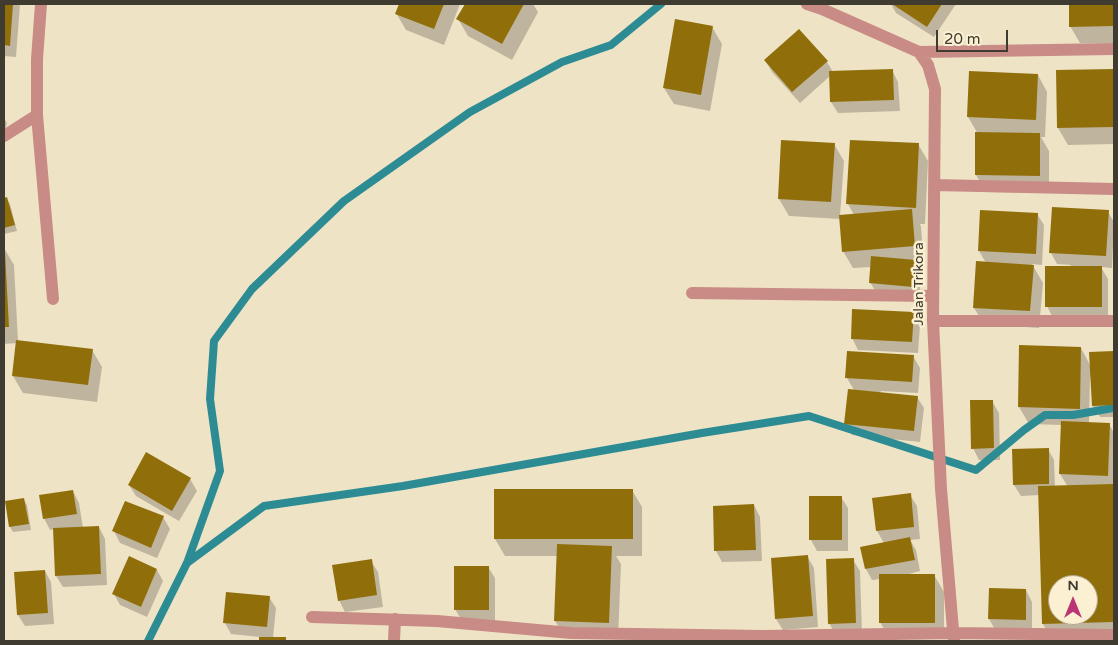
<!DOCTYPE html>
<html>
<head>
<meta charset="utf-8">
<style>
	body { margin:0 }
	#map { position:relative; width:1118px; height:645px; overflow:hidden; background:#efe3c6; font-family:"Varela Round",sans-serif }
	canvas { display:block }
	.frame { position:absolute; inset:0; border:5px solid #403b30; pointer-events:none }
	.north { position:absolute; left:1048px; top:575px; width:50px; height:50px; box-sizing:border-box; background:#fcf0d3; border:1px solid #b1a892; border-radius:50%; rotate:0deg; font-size:14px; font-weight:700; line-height:20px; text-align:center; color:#403b30 }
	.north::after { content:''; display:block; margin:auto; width:18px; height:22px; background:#bb3474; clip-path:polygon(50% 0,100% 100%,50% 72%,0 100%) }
	.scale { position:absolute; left:936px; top:30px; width:72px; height:22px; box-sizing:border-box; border:2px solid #403b30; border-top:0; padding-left:6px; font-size:15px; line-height:18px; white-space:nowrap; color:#403b30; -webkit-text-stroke:4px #fcf0d3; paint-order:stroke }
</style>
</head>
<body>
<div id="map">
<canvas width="1118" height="645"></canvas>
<div class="frame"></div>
<div class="north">N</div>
<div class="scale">20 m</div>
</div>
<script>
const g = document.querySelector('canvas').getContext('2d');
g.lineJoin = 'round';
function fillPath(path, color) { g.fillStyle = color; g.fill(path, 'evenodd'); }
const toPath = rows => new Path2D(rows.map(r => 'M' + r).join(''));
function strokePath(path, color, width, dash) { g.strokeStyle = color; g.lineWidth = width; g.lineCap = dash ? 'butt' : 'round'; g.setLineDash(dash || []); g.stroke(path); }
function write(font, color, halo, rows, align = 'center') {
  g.font = font + ' "Varela Round",sans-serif'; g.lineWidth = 5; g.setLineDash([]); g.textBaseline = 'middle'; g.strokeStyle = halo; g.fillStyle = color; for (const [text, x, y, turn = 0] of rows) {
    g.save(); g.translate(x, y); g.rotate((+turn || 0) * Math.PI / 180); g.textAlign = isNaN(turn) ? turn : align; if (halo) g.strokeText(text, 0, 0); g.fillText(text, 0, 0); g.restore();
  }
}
const shadow = toPath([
	[4,4,20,4,16,57,4,56],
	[400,4,460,4,444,45,406,30,396,13],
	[466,4,533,4,538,12,512,60,468,36,458,19],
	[891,4,956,4,934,37,896,13],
	[1070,4,1114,4,1114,43,1080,43,1070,26],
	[712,27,722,44,710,111,674,104,664,88],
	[799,31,827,62,833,72,892,70,898,82,900,111,838,113,831,102,830,76,800,103,772,72,765,60],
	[1057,71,1114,71,1114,144,1068,145,1058,128],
	[1038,75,1047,92,1045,137,1041,137,1049,151,1049,193,986,192,976,175,976,134,978,134,968,117],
	[4,118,7,123,4,135],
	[834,144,844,161,840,216,854,215,848,204,918,144,928,161,925,224,920,224,921,227,924,263,916,263,921,273,919,298,877,294,870,282,871,267,853,268,843,251,840,219,789,216,779,199],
	[6,198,10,204,17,231,4,234,4,199],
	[1108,212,1114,222,1112,268,1101,267,1108,279,1108,318,1053,318,1047,306,1071,265,1057,264,1051,253],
	[1037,214,1044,225,1042,265,1032,264,1043,283,1039,328,984,324,974,308,986,263,979,251],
	[4,248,14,265,18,341,92,350,102,367,97,402,23,393,13,376,17,343,4,344],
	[913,313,920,325,918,353,858,350,852,338],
	[1021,346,1081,348,1091,367,1091,353,1114,352,1114,417,1100,417,1093,406,1092,377,1090,377,1089,423,1109,424,1114,433,1114,641,1053,641,1043,624,1040,495,1021,496,1014,485,1048,449,1054,460,1055,487,1068,487,1060,474,1062,425,1029,424,1019,407],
	[1058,585,1088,585,1088,615,1058,615],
	[913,356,920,368,918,393,881,391,880,393,917,397,924,408,920,442,852,435,846,424,854,390,847,378],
	[992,401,999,413,1000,460,979,460,973,448],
	[190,479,197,491,179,521,136,496,129,485],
	[632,490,642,507,642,556,616,556,621,564,618,639,565,637,555,621,558,556,505,556,495,539],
	[73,491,79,503,83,528,99,527,105,539,107,585,63,587,56,576,54,529,50,530,44,518],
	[910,495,917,506,920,539,910,540,916,550,920,571,909,574,909,575,934,575,944,592,944,639,890,639,880,622,880,579,872,580,866,569,884,543,877,531,873,499],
	[841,497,848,508,848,551,817,551,811,540],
	[24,500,27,505,31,530,13,532,10,527,6,502],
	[754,505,760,517,762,561,722,562,716,551],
	[163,517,170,529,157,558,120,543,114,531],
	[807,556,814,568,818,627,783,630,776,619],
	[853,560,860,571,862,634,836,635,829,623],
	[371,561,378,572,383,607,345,612,339,600],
	[488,567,495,578,495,621,462,621,455,609],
	[157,570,163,581,147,617,120,605,114,594],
	[45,571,51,582,54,624,25,626,18,615],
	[990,589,1026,590,1032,602,1032,631,996,631,989,619],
	[269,597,276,608,273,638,285,638,287,641,260,641,260,637,231,634,225,623]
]);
const stream = toPath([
	[187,563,264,506,403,486,702,433,809,416,976,470,1024,430,1045,415,1073,415,1113,408],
	[148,641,187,563,220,471,210,399,214,341,252,289,344,201,470,112,562,62,611,45,661,4]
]);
const building = toPath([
	[4,4,13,4,10,46,4,45],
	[399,4,444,4,434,29,395,14],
	[465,4,524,4,502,44,456,19],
	[892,4,942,4,927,27],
	[1069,4,1114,4,1114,26,1069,27],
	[675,19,713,26,701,95,663,88],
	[799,29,828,61,792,92,764,60],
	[893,69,894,100,830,102,829,71],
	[1114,69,1114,127,1057,128,1056,70],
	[969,71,1038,74,1036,120,967,117],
	[975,132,1040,133,1040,176,975,175],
	[781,140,835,143,831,202,778,199],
	[850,140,919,143,916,208,846,204],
	[7,197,15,225,4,228,4,198],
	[1052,207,1109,210,1106,256,1049,253],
	[912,209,915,246,842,252,839,215],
	[980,210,1038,213,1036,254,978,251],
	[4,252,5,252,9,327,4,327],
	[871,256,916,260,913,287,869,283],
	[976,261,1034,265,1030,311,973,308],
	[1045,266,1102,266,1102,307,1045,307],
	[852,309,914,312,912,342,851,339],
	[16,340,93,349,88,385,12,376],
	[1019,345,1081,347,1080,409,1018,407],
	[847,351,914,355,912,382,845,378],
	[1114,351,1114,405,1092,406,1089,352],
	[848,389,918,396,914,431,844,424],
	[970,400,993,400,994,448,971,449],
	[1061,421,1110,423,1108,476,1059,474],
	[1049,448,1049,484,1013,485,1012,449],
	[146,452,191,478,172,511,128,485],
	[1113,484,1114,622,1042,624,1038,486],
	[1058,585,1088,585,1088,615,1058,615],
	[494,489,633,489,633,539,494,539],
	[73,490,77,514,43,519,39,495],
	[911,493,914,527,876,531,872,498],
	[809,496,842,496,842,540,809,540],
	[24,498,29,524,9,527,5,501],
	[125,501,164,516,151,548,112,531],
	[754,504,756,550,714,551,713,506],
	[99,526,101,574,55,576,53,528],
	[910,537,915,560,865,569,860,547],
	[557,544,612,546,609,623,554,621],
	[808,555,813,616,775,619,771,558],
	[129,556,157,569,141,607,112,594],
	[854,558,856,623,828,624,826,559],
	[372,559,377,595,338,601,332,565],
	[454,566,489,566,489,610,454,610],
	[45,570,48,613,17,615,14,572],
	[879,574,935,574,935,623,879,623],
	[989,588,1026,589,1026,620,988,619],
	[226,592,270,596,267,627,223,623],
	[259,637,286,637,286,641,259,641]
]);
const minor = toPath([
	[41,4,37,59,37,115,53,299],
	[807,4,822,9,919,52,928,65,935,89,933,321,941,489,954,641],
	[919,52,1114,49],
	[4,136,37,115],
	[935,185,1114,189],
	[692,293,933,296],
	[933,321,1114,321],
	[312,617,437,621,571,633,762,636,954,633,1114,635],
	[394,641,395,619]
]);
const streetNames = [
	["Jalan Trikora",919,284,-90]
];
fillPath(shadow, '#0003');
strokePath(stream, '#2d8c93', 8);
fillPath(building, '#906f0b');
strokePath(minor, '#c98b85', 12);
write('14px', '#403b30', '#fcf0d3', streetNames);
</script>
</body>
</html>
